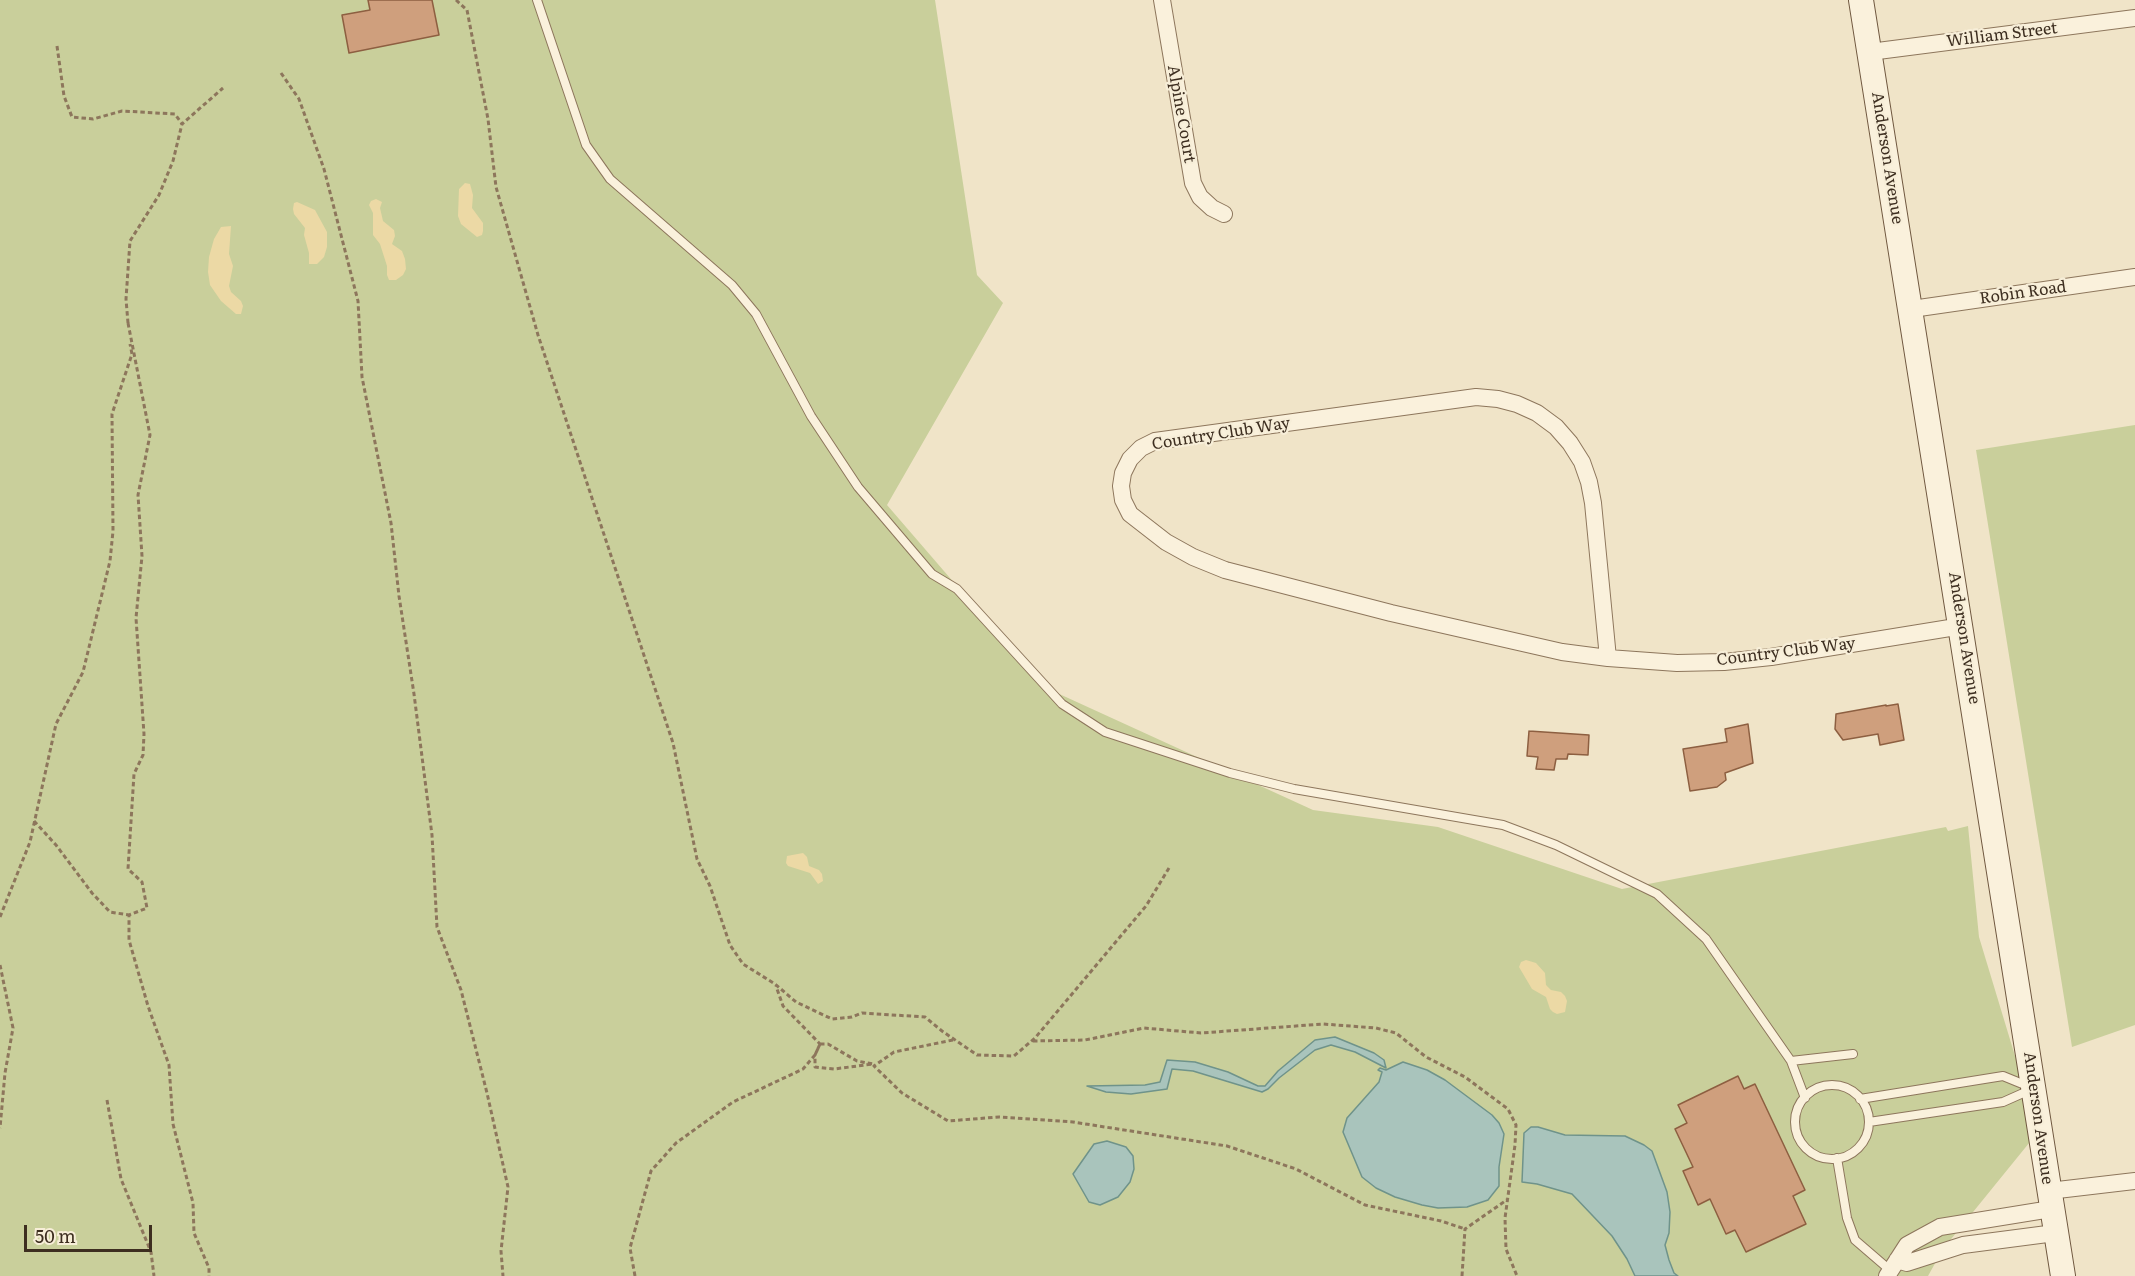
<!DOCTYPE html>
<html>
<head>
<meta charset="utf-8">
<style>
	body { margin:0 }
	#map { position:relative; width:2135px; height:1276px; overflow:hidden; background:#f0e4c8; font-family:Literata,serif }
	canvas { display:block }
	.scale { position:absolute; left:24px; top:1225px; width:128px; height:27px; box-sizing:border-box; border:3px solid #3d2e20; border-top:0; padding-left:8px; font-size:18px; line-height:21px; white-space:nowrap; color:#3d2e20; -webkit-text-stroke:4px #f7eed8; paint-order:stroke }
</style>
</head>
<body>
<div id="map">
<canvas width="2135" height="1276"></canvas>
<div class="scale">50 m</div>
</div>
<script>
const g = document.querySelector('canvas').getContext('2d');
g.lineJoin = 'round';
function fillPath(path, color) { g.fillStyle = color; g.fill(path, 'evenodd'); }
const toPath = rows => new Path2D(rows.map(r => 'M' + r).join(''));
function strokePath(path, color, width, dash) { g.strokeStyle = color; g.lineWidth = width; g.lineCap = dash ? 'butt' : 'round'; g.setLineDash(dash || []); g.stroke(path); }
function write(font, color, halo, rows, align = 'center') {
  g.font = font + ' Literata,serif'; g.lineWidth = 4.5; g.setLineDash([]); g.textBaseline = 'middle'; g.strokeStyle = halo; g.fillStyle = color; for (const [text, x, y, turn = 0] of rows) {
    g.save(); g.translate(x, y); g.rotate((+turn || 0) * Math.PI / 180); g.textAlign = isNaN(turn) ? turn : align; if (halo) g.strokeText(text, 0, 0); g.fillText(text, 0, 0); g.restore();
  }
}
const green = toPath([
	[0,0,935,0,977,275,1003,303,887,505,1044,687,1313,810,1438,827,1622,889,1946,827,1948,831,1968,826,1979,937,2038,1132,1943,1249,1928,1276,0,1276],
	[2135,425,2135,1025,2072,1047,1976,450]
]);
const sand = toPath([
	[465,183,470,184,473,195,472,208,483,223,483,231,482,235,477,237,461,224,458,216,459,189],
	[376,199,382,202,380,208,383,221,394,230,395,236,392,244,402,251,405,259,406,269,403,275,396,280,389,280,387,275,387,266,380,244,373,235,373,213,369,205,371,201],
	[297,202,315,210,327,232,327,247,324,257,317,264,309,264,309,253,304,235,305,228,294,214,293,209,294,203],
	[231,226,229,254,233,266,229,286,231,292,241,301,243,306,241,314,236,314,221,301,210,285,208,272,209,257,214,239,221,227],
	[803,853,807,857,809,866,819,870,822,874,823,881,818,884,810,873,788,866,786,863,787,856],
	[1526,960,1536,963,1545,973,1546,985,1551,990,1561,992,1565,996,1567,1001,1565,1012,1557,1014,1553,1012,1550,1009,1546,997,1532,989,1519,967,1521,962]
]);
const water = toPath([
	[1335,1037,1374,1053,1384,1060,1386,1068,1355,1052,1331,1045,1315,1050,1279,1078,1268,1089,1262,1092,1193,1071,1172,1069,1167,1089,1131,1094,1106,1092,1087,1086,1145,1085,1160,1082,1167,1060,1195,1062,1228,1072,1258,1086,1265,1086,1278,1071,1315,1040,1335,1037],
	[1403,1062,1427,1070,1445,1080,1492,1115,1499,1123,1504,1134,1499,1167,1499,1186,1488,1200,1467,1207,1438,1208,1422,1205,1395,1197,1376,1188,1362,1177,1343,1132,1347,1118,1379,1082,1382,1072,1378,1070,1380,1068,1386,1070,1403,1062],
	[1531,1127,1538,1127,1565,1135,1625,1136,1644,1145,1652,1151,1667,1192,1670,1212,1669,1233,1665,1245,1669,1260,1674,1273,1678,1276,1635,1276,1627,1259,1612,1236,1572,1194,1537,1184,1522,1182,1524,1133,1531,1127],
	[1107,1141,1126,1147,1133,1156,1134,1169,1130,1182,1118,1197,1100,1205,1089,1202,1073,1174,1094,1144,1107,1141]
]);
const building = toPath([
	[368,0,432,0,439,35,349,53,342,15,370,10,368,0],
	[1898,704,1904,740,1880,745,1878,734,1843,740,1835,729,1836,714,1886,705,1886,706,1898,704],
	[1748,724,1753,763,1725,773,1726,780,1717,787,1690,791,1683,749,1727,742,1725,729,1748,724],
	[1529,731,1589,735,1588,755,1568,754,1567,759,1556,759,1554,770,1536,769,1538,757,1527,756,1529,731],
	[1738,1076,1744,1089,1755,1084,1805,1190,1793,1196,1806,1224,1746,1252,1735,1230,1726,1234,1710,1199,1698,1205,1683,1171,1693,1167,1675,1129,1687,1123,1678,1105,1738,1076]
]);
const path = toPath([
	[456,0,467,10,488,119,496,187,538,335,673,743,697,859,710,886,730,945,743,964,775,984,796,1002,832,1019,852,1017,862,1013,925,1017,942,1031,977,1055,1014,1056,1035,1038,1146,906,1169,868],
	[57,46,64,96,72,117,93,119,122,111,175,114,182,124,223,88],
	[281,73,299,99,324,169,358,301,362,377,391,523,399,596,414,694,432,835,437,927,461,990,487,1093,508,1187,501,1251,503,1276],
	[128,323,150,435,138,495,142,556,136,618,144,734,143,755,134,774,128,869,142,882,147,908,129,915,129,940,148,1006,169,1065,173,1124,193,1203,194,1233,209,1268,209,1276],
	[128,323,126,299,130,241,159,195,173,161,182,124],
	[34,821,56,845,92,893,110,912,129,915],
	[0,917,30,842,56,724,83,672,110,561,113,531,112,414,132,354,130,344],
	[0,965,13,1028,5,1073,0,1128],
	[953,1040,894,1052,874,1066,902,1093,948,1121,999,1117,1073,1122,1227,1146,1296,1169,1365,1205,1441,1221,1465,1229],
	[1033,1041,1085,1040,1144,1028,1201,1033,1323,1024,1376,1028,1396,1033,1426,1057,1465,1077,1508,1109,1516,1125,1515,1145,1505,1218,1506,1249,1517,1276],
	[820,1044,828,1044,857,1061,873,1064,834,1069,815,1067,815,1055,820,1044],
	[107,1100,121,1179,151,1252,154,1276],
	[635,1276,630,1248,651,1171,676,1143,733,1102,803,1069,815,1055,820,1044,783,1006,776,986],
	[1462,1276,1465,1229,1508,1199]
]);
const lane = toPath([
	[537,0,586,145,610,179,732,285,756,314,811,416,858,487,932,574,957,589,1062,704,1105,732,1230,773,1294,789,1503,825,1556,845,1657,894,1706,939,1791,1061,1853,1054],
	[1791,1061,1805,1098],
	'1795 1122a37 37 0 1 1 74 0a37 37 0 1 1-74 0Z',
	[1860,1099,2003,1076,2030,1087],
	[1869,1122,2003,1102,2030,1090],
	[1837,1158,1847,1218,1855,1240,1891,1271]
]);
const street = toPath([
	[1162,0,1193,183,1200,197,1212,208,1224,214],
	[1870,52,2135,18],
	[1912,309,2135,277],
	[1476,397,1498,399,1517,404,1537,413,1556,427,1570,443,1582,462,1589,482,1593,503,1608,658,1562,652,1391,613,1225,570,1193,557,1166,542,1130,514,1123,500,1121,486,1123,473,1130,459,1141,448,1155,441,1476,397],
	[1608,658,1677,663,1724,662,1771,657,1962,626],
	[2049,1191,2135,1181],
	[1897,1260,1907,1263,1963,1245,2055,1233],
	[1887,1276,1907,1245,1940,1227,2051,1209]
]);
const secondary = toPath([
	[1861,0,2063,1276]
]);
const streetNames = [
	["William Street",2002,35,-7],
	["Alpine Court",1181,114,80],
	["Anderson Avenue",1887,158,81],
	["Robin Road",2023,293,-8],
	["Country Club Way",1221,434,-9],
	["Anderson Avenue",1964,638,81],
	["Country Club Way",1786,652,-7],
	["Anderson Avenue",2038,1118,82]
];
fillPath(green, '#c9cf9b');
fillPath(sand, '#ecd9a5');
fillPath(water, '#a9c4bc');
strokePath(water, '#6f938a', 1.5);
fillPath(building, '#cf9f7d');
strokePath(building, '#8d5f41', 1.5);
strokePath(lane, '#8d765c', 10);
strokePath(street, '#8d765c', 18);
strokePath(secondary, '#6f573f', 26);
strokePath(path, '#8d765c', 3, [4.5, 3]);
strokePath(lane, '#faf1dc', 8);
strokePath(street, '#faf1dc', 16);
strokePath(secondary, '#faf1dc', 24);
write('16px', '#3d2e20', '#f7eed8', streetNames);
</script>
</body>
</html>
